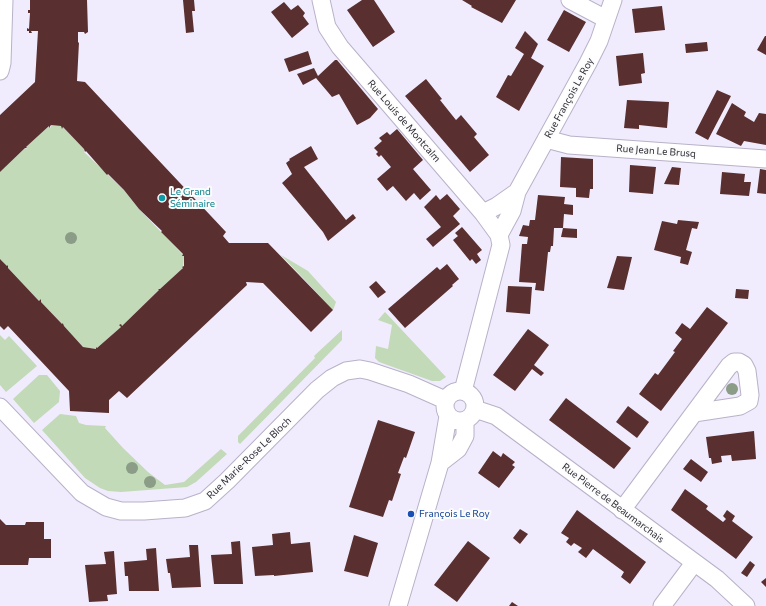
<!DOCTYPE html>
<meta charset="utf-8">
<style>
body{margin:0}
canvas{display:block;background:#f0ebfd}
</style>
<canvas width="766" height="606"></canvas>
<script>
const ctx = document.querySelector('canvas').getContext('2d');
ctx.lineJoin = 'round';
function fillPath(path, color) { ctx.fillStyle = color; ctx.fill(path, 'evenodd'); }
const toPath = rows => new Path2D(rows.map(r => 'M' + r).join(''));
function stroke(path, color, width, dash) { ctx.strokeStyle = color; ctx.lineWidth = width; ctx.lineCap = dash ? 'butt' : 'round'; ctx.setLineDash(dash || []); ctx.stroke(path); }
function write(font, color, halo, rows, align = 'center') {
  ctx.font = font + ' Commissioner,sans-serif'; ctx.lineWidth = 4; ctx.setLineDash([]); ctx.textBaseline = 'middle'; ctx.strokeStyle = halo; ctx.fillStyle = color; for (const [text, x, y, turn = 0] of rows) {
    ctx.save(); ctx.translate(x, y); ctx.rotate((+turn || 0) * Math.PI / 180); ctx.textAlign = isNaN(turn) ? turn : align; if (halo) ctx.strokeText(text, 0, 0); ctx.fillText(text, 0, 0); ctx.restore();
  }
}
fillPath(toPath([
 [51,125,61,126,62,129,63,127,84,149,84,152,124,190,139,209,184,256,183,268,160,289,158,289,159,290,122,326,119,325,121,327,97,348,96,347,96,349,83,347,64,326,64,323,62,324,41,302,41,299,39,301,8,268,8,265,7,266,0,259,0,172,25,148,27,149,26,147,49,126,51,128],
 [281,255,308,271,336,302,333,310],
 [385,312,446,377,440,381,432,381,379,362,375,358,376,346,388,349,392,325,378,320],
 [342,330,342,340,240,444,238,442,238,436,315,358,314,356],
 [0,335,5,340,9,336,37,366,6,392,0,385],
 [39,375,47,375,60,391,59,402,34,423,13,399],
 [60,414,76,416,79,423,86,425,106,426,105,428,123,448,148,472,165,485,184,482,221,449,227,454,196,482,187,487,121,492,108,491,100,488,85,478,42,430]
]), '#c2dab8');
fillPath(toPath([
 [30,0,87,0,88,32,85,34,84,32,78,32,78,43,79,42,77,81,85,82,226,232,223,236,229,243,268,243,333,310,311,332,263,283,246,282,247,285,127,398,119,391,109,400,109,413,70,411,69,391,8,326,4,330,0,326,0,259,7,266,8,265,8,268,39,301,41,299,41,302,62,324,63,323,64,326,83,347,96,349,96,347,97,348,121,327,119,325,121,324,122,326,159,290,158,289,160,289,183,268,182,267,184,266,184,256,182,256,183,254,161,232,162,231,139,209,124,190,108,174,107,175,86,151,85,152,84,149,63,127,62,129,61,126,51,125,49,128,49,126,26,147,27,148,25,148,0,172,0,115,35,82,38,31,31,31,32,33,29,33,29,31,27,31,27,28,29,29,30,13,28,13,28,10,30,10],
 [183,0,194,0,195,11,192,11,194,32,186,33],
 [362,0,374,0,395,32,373,47,347,10],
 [462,0,516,0,502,23,471,7,472,6],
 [284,2,291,10,298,5,305,13,303,16,309,24,292,38,271,12],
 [662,6,665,30,635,33,632,9],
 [564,10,586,22,569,52,547,40],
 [525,31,538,44,531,58,544,66,519,111,496,97,508,75,511,76,524,54,515,48],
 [765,36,766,36,766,55,757,50],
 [707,42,708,51,686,53,685,44],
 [308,51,312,64,289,72,284,59],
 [643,53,645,73,641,74,642,83,619,86,616,56],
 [335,60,337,60,378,109,370,118,357,125,339,94,332,97,316,78,303,85,297,74,314,68,318,76],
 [426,79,442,99,440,100,456,120,461,115,477,134,474,137,489,155,470,172,405,96],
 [717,90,731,96,708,140,695,133],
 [627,100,669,102,667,128,639,125,639,129,624,128],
 [732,103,746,112,744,116,754,122,759,113,766,114,766,145,744,141,741,146,716,134],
 [397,129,423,160,413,169,431,190,420,200,414,193,406,201,393,186,387,191,377,179,391,167,381,155,379,157,376,154,378,152,374,148,382,141,379,138,387,132,390,135],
 [311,146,318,159,304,167,346,220,353,214,356,218,328,241,323,232,282,183,292,174,286,163,290,160,289,159],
 [561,157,593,159,593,189,590,189,589,198,576,197,576,188,560,187],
 [630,165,656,167,653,194,629,192],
 [672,167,681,168,679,185,664,184],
 [760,169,766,170,766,194,757,193],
 [722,172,745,174,744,182,751,182,749,196,720,194],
 [447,194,460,209,453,216,460,224,433,247,426,239,441,227,424,207,436,195,440,200],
 [538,195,565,197,564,204,573,205,573,215,564,214,563,228,554,228,553,246,551,246,550,252,548,252,544,291,535,290,536,283,519,282,522,244,527,244,528,237,519,236,523,225,529,226,530,220,535,220],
 [678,220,699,222,697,229,692,228,686,250,692,252,688,265,680,263,681,257,654,250,662,221,677,224],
 [462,227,482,250,477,254,481,260,476,264,472,259,470,261,453,240,458,236,455,233],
 [563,228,577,229,577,238,561,237],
 [617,256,632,257,624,290,607,288],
 [447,264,459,279,452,285,453,286,405,328,388,309,437,267,440,270],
 [376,281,386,292,378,298,369,287],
 [508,286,532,287,530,314,506,312],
 [736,289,749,290,748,299,735,298],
 [707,307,728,323,661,411,639,394,655,373,658,375,675,352,673,351,682,339,675,333,682,323,690,329],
 [528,329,549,345,534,365,544,373,541,376,532,369,515,391,493,375],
 [566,398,631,448,614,469,549,420],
 [628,406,649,422,637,438,616,422],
 [378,420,415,432,406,458,404,457,398,473,401,474,392,501,389,500,383,517,349,507],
 [754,431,756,459,732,461,731,455,721,456,722,462,712,464,711,458,709,458,706,437],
 [493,451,501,457,503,453,515,462,512,465,515,467,499,488,478,473],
 [691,459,708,472,701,482,683,469],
 [685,489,708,506,706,509,723,522,726,519,723,516,727,510,735,516,732,521,753,537,736,559,671,510],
 [577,510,646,562,630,584,621,577,624,572,593,549,586,558,578,552,582,548,574,543,571,546,566,542,569,538,561,533],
 [0,519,6,525,25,525,26,522,44,522,44,539,51,539,51,558,29,558,28,565,0,565],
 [520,529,528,534,520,544,513,538],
 [290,532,291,544,310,542,313,572,274,576,274,575,255,576,252,547,273,545,272,534],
 [354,535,378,543,368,577,344,571],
 [240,541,243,584,214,584,211,555,232,554,231,542],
 [468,541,490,558,457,602,434,585],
 [189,545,198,545,201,587,172,588,170,573,168,573,166,559,190,557],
 [156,548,159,591,129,591,128,576,125,576,124,562,147,560,146,549],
 [114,551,117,594,107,595,108,601,89,602,85,565,106,564,104,552],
 [750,561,755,565,747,577,741,573],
 [766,578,766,587,761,582],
 [512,602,518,606,509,606]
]), '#59302f');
const street = toPath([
 [321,0,327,27,340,47,483,213,499,235,501,245,463,391],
 [570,0,606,19],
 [0,71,2,63,4,0],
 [546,139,569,145,766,159],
 [483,213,497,206,517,192],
 [499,235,512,211,517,192,588,63,599,41,613,0],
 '445 406a15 15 0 1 1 30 0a15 15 0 1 1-30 0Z',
 [0,407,82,493,106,507,121,511,144,511,185,508,205,501,227,481,317,390,332,378,346,371,360,369,370,371,409,384,445,400],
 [475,409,496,416,717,579,746,606],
 [440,463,458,449,465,436,465,421],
 [622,510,694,413,740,406,749,401,750,395,747,371,744,365,739,362,734,362,729,366,694,413],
 [398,606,440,463,448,416],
 [662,606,694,563]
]);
stroke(street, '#b9b2c8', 19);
stroke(street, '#fff', 17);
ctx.fillStyle = '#8b9c87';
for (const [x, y] of [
 [71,238],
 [732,389],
 [132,468],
 [150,482]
]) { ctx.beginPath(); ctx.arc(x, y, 6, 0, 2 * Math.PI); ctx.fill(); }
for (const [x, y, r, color] of [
 [162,198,4,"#0f9aa8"],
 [411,514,4,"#1a4fb4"]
]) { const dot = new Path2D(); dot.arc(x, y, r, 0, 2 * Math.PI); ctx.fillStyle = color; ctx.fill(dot); stroke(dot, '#fcfcfc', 1.5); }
write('10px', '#2f2d35', '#fcfcfc', [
 ["Rue François Le Roy",569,98,-61],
 ["Rue Louis de Montcalm",404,121,49],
 ["Rue Jean Le Brusq",656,151,4],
 ["Rue Marie-Rose Le Bloch",249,458,-44],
 ["Rue Pierre de Beaumarchais",613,503,37]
]);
write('10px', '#0d838f', '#fcfcfc', [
 ["Le Grand",170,192],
 ["Séminaire",170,204]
], 'left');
write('10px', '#164399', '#fcfcfc', [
 ["François Le Roy",419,514]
], 'left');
</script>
